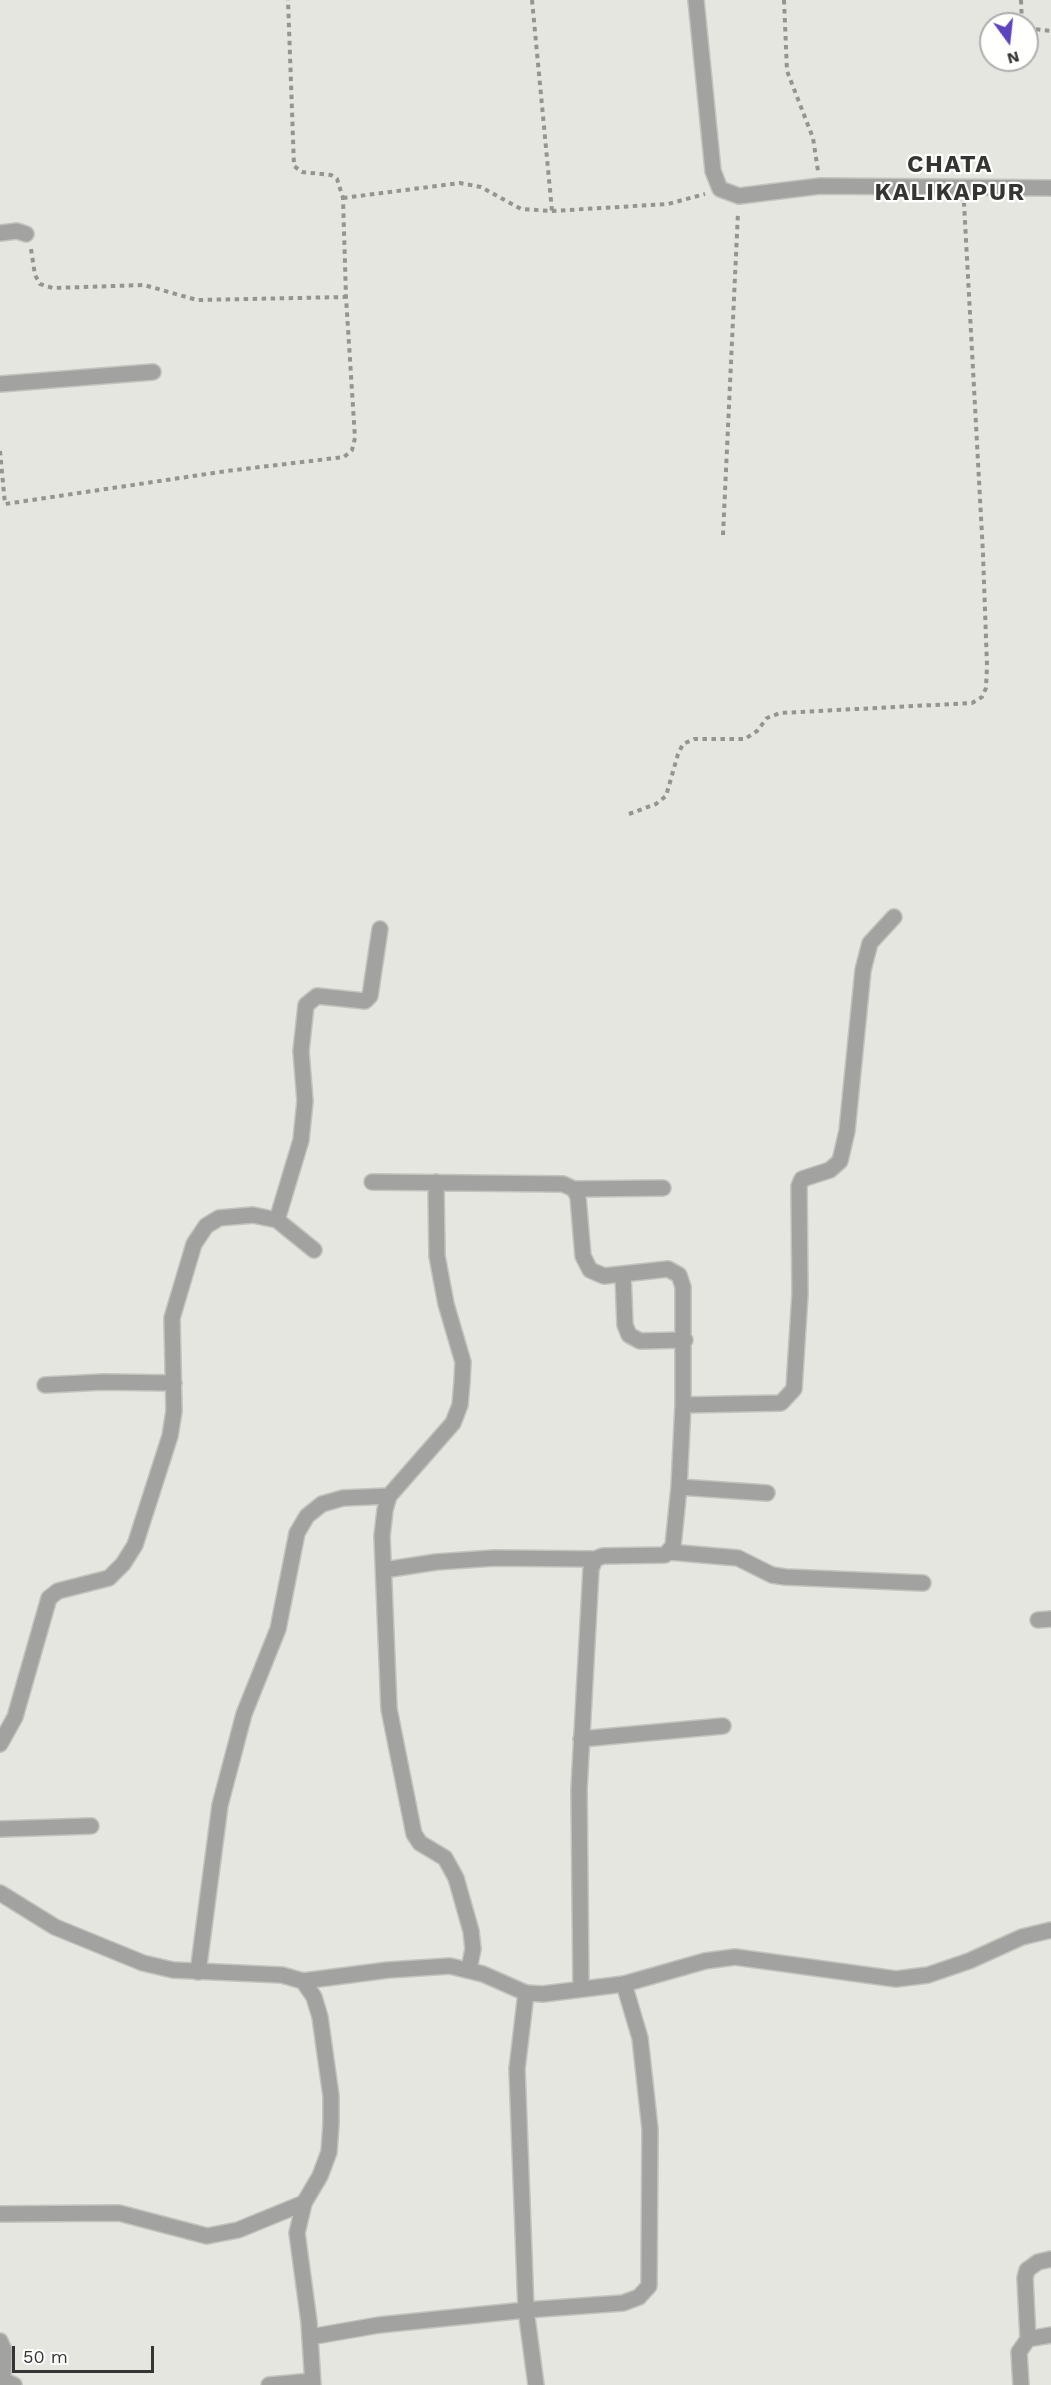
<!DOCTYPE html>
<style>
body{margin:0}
#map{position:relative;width:1051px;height:2385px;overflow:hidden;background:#e6e6e1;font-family:"Work Sans",sans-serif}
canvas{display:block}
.north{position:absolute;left:979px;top:12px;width:60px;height:60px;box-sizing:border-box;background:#fffffe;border:2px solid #aeaead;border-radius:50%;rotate:165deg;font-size:16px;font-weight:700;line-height:24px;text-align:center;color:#353534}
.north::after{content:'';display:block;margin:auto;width:21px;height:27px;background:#5d44bd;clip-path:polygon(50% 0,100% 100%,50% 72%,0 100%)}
.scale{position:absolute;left:12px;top:2346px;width:142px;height:27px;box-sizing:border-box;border:3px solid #353534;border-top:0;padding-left:8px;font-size:18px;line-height:21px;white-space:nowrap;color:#353534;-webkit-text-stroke:4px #fffffe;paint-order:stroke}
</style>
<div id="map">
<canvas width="1051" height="2385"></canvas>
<div class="north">N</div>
<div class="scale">50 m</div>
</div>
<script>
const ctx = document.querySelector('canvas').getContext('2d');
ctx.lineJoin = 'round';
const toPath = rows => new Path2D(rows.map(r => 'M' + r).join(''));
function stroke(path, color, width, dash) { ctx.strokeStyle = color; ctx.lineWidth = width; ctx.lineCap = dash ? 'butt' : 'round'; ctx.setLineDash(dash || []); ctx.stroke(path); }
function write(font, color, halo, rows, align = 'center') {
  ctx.font = font + ' "Work Sans",sans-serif'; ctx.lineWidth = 4.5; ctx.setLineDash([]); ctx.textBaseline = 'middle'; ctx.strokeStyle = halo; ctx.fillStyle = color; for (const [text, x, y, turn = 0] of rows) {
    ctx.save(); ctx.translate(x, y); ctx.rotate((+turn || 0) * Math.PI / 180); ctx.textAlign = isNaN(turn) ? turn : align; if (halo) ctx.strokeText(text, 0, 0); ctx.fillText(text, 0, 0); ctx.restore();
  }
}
const minor = toPath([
 [696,0,713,171,720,189,739,196,820,186,1051,188],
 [0,233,17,231,26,234],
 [0,384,153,372],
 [372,1182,563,1184,574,1189,578,1197,583,1256,590,1270,604,1276,668,1269,679,1275,683,1287,683,1405,679,1487,673,1546,665,1555,603,1556,595,1559,591,1569,579,1789,581,1989],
 [436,1182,437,1256,446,1304,463,1362,462,1382,460,1405,453,1423,389,1496,385,1510,382,1536,389,1709,414,1834,420,1843,445,1858,456,1878,471,1931,473,1949,469,1969],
 [574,1189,663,1188],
 [277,1220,301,1140,305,1101,301,1051,306,1005,317,996,365,1001,370,996,380,929],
 [623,1275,625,1325,629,1335,640,1341,685,1340],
 [45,1385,103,1382,174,1383],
 [683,1405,781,1403,794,1389,800,1294,799,1186,802,1179,830,1170,840,1161,847,1131,863,970,870,943,894,917],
 [679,1487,767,1493],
 [669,1552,738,1558,772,1575,785,1577,923,1583],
 [384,1570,436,1562,494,1558,595,1559],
 [1038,1620,1051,1619],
 [581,1739,723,1726],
 [0,1744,15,1717,49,1598,58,1591,109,1578,123,1564,135,1545,170,1436,174,1411,172,1318,194,1244,206,1226,219,1218,253,1215,277,1220,314,1250],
 [0,1829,91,1826],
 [198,1972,220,1805,244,1714,278,1629,297,1533,307,1516,322,1504,343,1498,389,1496],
 [526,1993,517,2069,526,2310,623,2303,639,2297,649,2286,650,2129,640,2038,624,1984],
 [0,2214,119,2213,207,2236,238,2230,304,2203],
 [310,2337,379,2325,526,2310,536,2385],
 [1028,2339,1025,2278,1027,2270,1038,2262,1051,2259],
 [0,2341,4,2350,3,2377,5,2381,14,2385],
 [269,2385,312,2381],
 [1021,2385,1019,2352,1028,2339,1051,2335]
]);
const tertiary = toPath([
 [0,1893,55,1927,143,1963,173,1970,282,1975,303,1981,314,1997,320,2017,331,2096,331,2124,329,2152,320,2176,304,2203,297,2233,309,2322,313,2385],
 [303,1981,388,1970,450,1966,483,1974,526,1993,543,1994,624,1984,705,1961,735,1957,896,1979,928,1975,969,1961,1022,1937,1051,1930]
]);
stroke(minor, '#c3c3be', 18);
stroke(tertiary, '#c3c3be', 18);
stroke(toPath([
 [532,0,552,211],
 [784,0,787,71,813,138,818,171],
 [1021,0,1022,24],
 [1027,28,1051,31],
 [343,198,460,183,481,187,521,209,552,211,668,204,705,194],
 [31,249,35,275,40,284,53,288,144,285,197,300,346,297],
 [0,451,5,504,227,471,344,457,352,450,355,438,346,297,343,198,337,179,331,175,302,172,294,166,288,0],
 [723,535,738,212],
 [629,814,656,804,666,796,678,754,683,744,694,739,745,739,757,731,767,718,780,713,972,703,982,697,986,688,987,666,983,554,964,203]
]), '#949491', 4, [4.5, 4.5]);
stroke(minor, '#a2a2a0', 15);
stroke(tertiary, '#a2a2a0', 15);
ctx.letterSpacing = '1.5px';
write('bold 24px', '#353534', '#fffffe', [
 ["CHATA",950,165],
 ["KALIKAPUR",950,193]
]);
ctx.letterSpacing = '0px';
</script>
